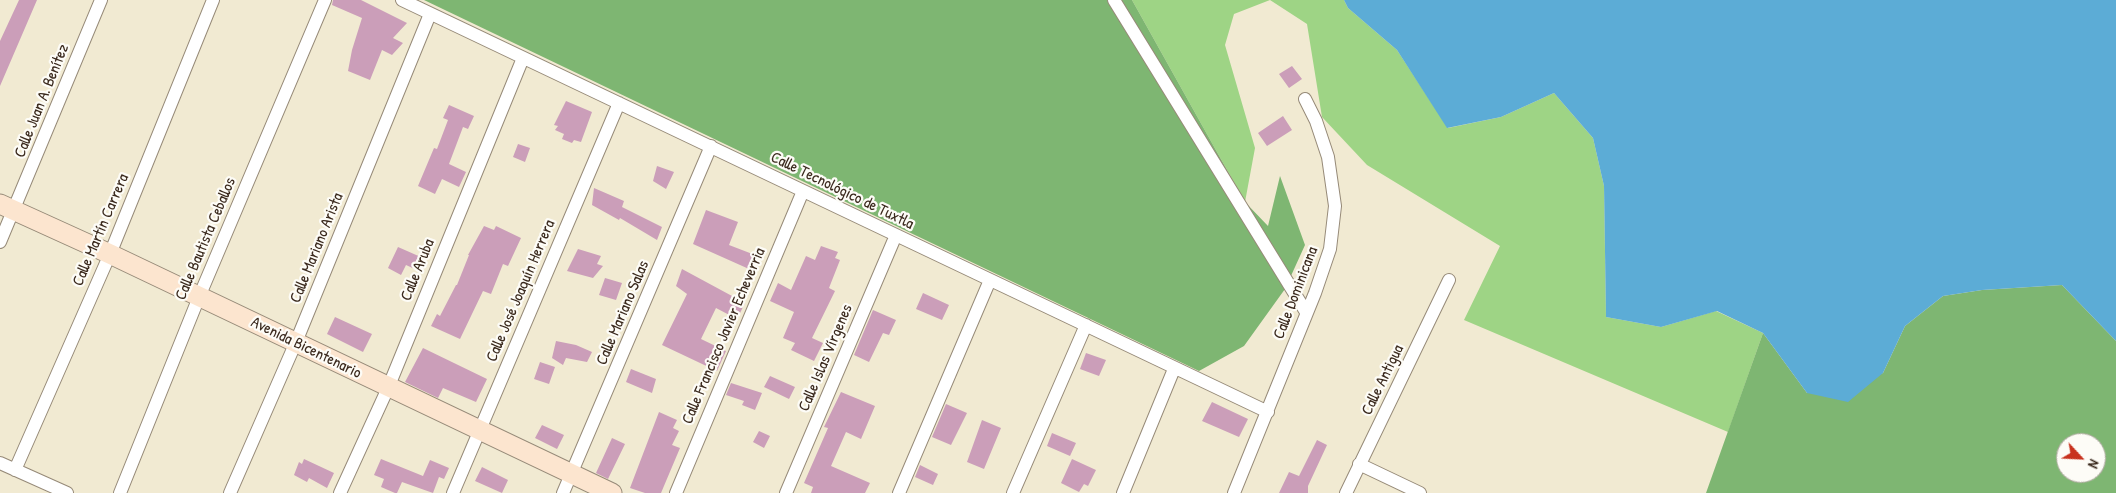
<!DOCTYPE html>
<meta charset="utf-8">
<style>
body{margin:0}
#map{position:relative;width:2116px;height:493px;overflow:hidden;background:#f1ead2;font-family:"Patrick Hand",sans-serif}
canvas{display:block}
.north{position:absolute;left:2056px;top:433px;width:50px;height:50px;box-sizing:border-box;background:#fdfcf7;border:1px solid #afa8a0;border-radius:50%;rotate:115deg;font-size:14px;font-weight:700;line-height:20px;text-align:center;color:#3b2a1e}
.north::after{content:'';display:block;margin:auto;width:18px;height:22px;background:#c8321e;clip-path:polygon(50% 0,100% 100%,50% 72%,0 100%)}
</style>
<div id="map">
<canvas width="2116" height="493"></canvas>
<div class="north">N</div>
</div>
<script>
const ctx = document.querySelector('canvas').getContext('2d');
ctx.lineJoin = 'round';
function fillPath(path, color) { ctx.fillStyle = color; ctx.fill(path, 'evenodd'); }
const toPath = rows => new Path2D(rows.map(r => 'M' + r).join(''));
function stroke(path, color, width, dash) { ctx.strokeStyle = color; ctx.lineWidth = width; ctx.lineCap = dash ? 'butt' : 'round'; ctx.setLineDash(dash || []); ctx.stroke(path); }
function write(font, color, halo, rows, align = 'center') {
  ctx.font = font + ' "Patrick Hand",sans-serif'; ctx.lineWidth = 4.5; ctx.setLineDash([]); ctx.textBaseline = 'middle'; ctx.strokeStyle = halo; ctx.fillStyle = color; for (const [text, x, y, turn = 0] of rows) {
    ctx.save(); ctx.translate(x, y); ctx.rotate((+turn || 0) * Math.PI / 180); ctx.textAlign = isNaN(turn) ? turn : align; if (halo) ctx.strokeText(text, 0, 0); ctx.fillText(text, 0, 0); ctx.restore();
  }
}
fillPath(toPath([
 [1132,0,1270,0,1234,14,1225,45,1255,148,1245,202],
 [1270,0,1344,0,1348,8,1397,50,1448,128,1501,117,1554,93,1593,138,1604,186,1606,317,1661,327,1716,311,1763,333,1728,432,1464,320,1500,246,1367,165,1322,117,1307,24]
]), '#9ed485');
fillPath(toPath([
 [424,0,1132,0,1245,202,1268,226,1280,176,1305,245,1285,289,1244,346,1199,371],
 [2062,285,2116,341,2116,493,1706,493,1763,333,1807,393,1883,373,1905,326,1943,296,1982,290],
 [2066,443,2096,443,2096,473,2066,473]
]), '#7eb672');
fillPath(toPath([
 [1344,0,2116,0,2116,341,2062,285,1982,290,1943,296,1905,326,1883,373,1848,402,1807,393,1763,333,1717,311,1661,327,1606,317,1604,186,1593,138,1554,93,1501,117,1447,128,1397,50,1348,8]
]), '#5cacd6');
fillPath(toPath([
 [19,0,37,0,0,86,0,41],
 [333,0,361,0,407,23,393,38,403,43,392,55,382,50,370,80,348,71,352,50,362,18,332,5],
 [1292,66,1302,79,1289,88,1279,74],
 [566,101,592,112,581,142,574,140,572,143,562,139,564,134,555,130,558,126,554,125],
 [449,105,474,116,468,129,463,127,449,164,466,172,459,187,442,179,435,194,418,186,434,148,437,149,448,120,443,118],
 [1283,116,1292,130,1267,146,1258,133],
 [518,144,530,148,525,162,513,157],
 [657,166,674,172,666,189,653,181],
 [594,188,624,201,622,207,662,227,657,240,620,218,619,220,592,205],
 [706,210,738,222,729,245,755,255,749,269,693,244],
 [484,226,494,230,496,226,521,238,508,266,503,264,491,294,483,291,460,339,431,326,437,314,440,316,456,285,457,285,469,255,468,255],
 [821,246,838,252,835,258,840,260,829,288,835,291,812,338,823,343,814,361,791,350,795,343,783,338,794,312,770,301,778,283,791,290,806,256,815,260],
 [398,247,423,258,417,270,406,265,401,275,388,268],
 [578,249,601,256,597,264,603,266,593,278,567,271],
 [682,269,745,303,737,319,716,308,701,339,726,351,717,371,662,345,687,294,676,286],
 [605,278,622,283,616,300,599,295],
 [923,293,949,305,942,320,916,309],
 [873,310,896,320,889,335,883,333,869,362,854,355],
 [335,317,372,334,363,352,327,334],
 [556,341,576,345,592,352,587,362,566,358,563,365,552,358],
 [423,348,487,379,476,402,443,388,438,398,405,382],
 [1086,353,1106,360,1099,376,1080,369],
 [540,362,555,367,549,384,534,379],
 [631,369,656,379,652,393,626,382],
 [770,376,795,387,789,399,764,387],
 [731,383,762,393,755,410,742,405,744,401,726,395],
 [841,392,875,406,861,439,846,432,831,466,870,483,865,493,811,493,813,487,804,483,828,428,824,427],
 [1212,402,1248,419,1239,437,1202,421],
 [946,404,967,413,951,445,932,437],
 [659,412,677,420,673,428,679,431,672,445,680,448,661,493,645,493,630,488],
 [982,420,1001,428,984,469,967,462],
 [542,425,564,435,557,449,535,438],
 [759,431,770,436,764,448,753,442],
 [1052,433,1076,443,1070,456,1047,446],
 [612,438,625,444,608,479,596,473],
 [1317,440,1327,445,1308,486,1308,493,1279,493,1289,472,1299,476],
 [304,459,334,473,327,488,309,478,307,482,294,475,299,462,302,464],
 [381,459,423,476,430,460,449,468,444,479,439,477,433,493,402,482,397,493,395,493,381,487,384,479,374,475],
 [1072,459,1096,470,1088,486,1084,484,1079,492,1061,483],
 [920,465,938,474,933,485,915,477],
 [482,467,508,480,502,493,475,481]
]), '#cb9eb9');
const street = toPath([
 [402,0,1268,412],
 [1114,0,1306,312],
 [0,242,101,0],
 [0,463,67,493],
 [1359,464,1420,493],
 [15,470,110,254,213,0],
 [120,493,199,297,325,0],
 [230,493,296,342,430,14],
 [340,493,388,388,523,58],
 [453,493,619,103],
 [563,493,711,146],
 [676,493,803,191],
 [786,493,896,235],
 [899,493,990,280],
 [1013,493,1086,325],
 [1123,493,1174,369],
 [1234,493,1315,293,1330,249,1335,206,1328,157,1316,121,1305,99],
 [1346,493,1449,280]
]);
const secondary = toPath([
 [0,204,110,254,612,493]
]);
stroke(street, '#968a78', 14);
stroke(secondary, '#968a78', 21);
stroke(street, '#fff', 12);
stroke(secondary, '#fce5cf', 19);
write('16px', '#3b2a1e', '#fdfcf7', [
 ["Calle Juan A. Benítez",42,101,-68],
 ["Calle Tecnológico de Tuxtla",842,191,26],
 ["Calle Martín Carrera",101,230,-67],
 ["Calle Bautista Ceballos",206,239,-67],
 ["Calle Mariano Arista",317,248,-68],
 ["Calle Aruba",418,270,-68],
 ["Calle José Joaquín Herrera",521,291,-67],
 ["Calle Dominicana",1296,293,-69],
 ["Calle Mariano Salas",623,313,-67],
 ["Calle Francisco Javier Echeverria",724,336,-67],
 ["Avenida Bicentenario",306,348,26],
 ["Calle Islas Vírgenes",826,358,-67],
 ["Calle Antigua",1383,380,-64]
]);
</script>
